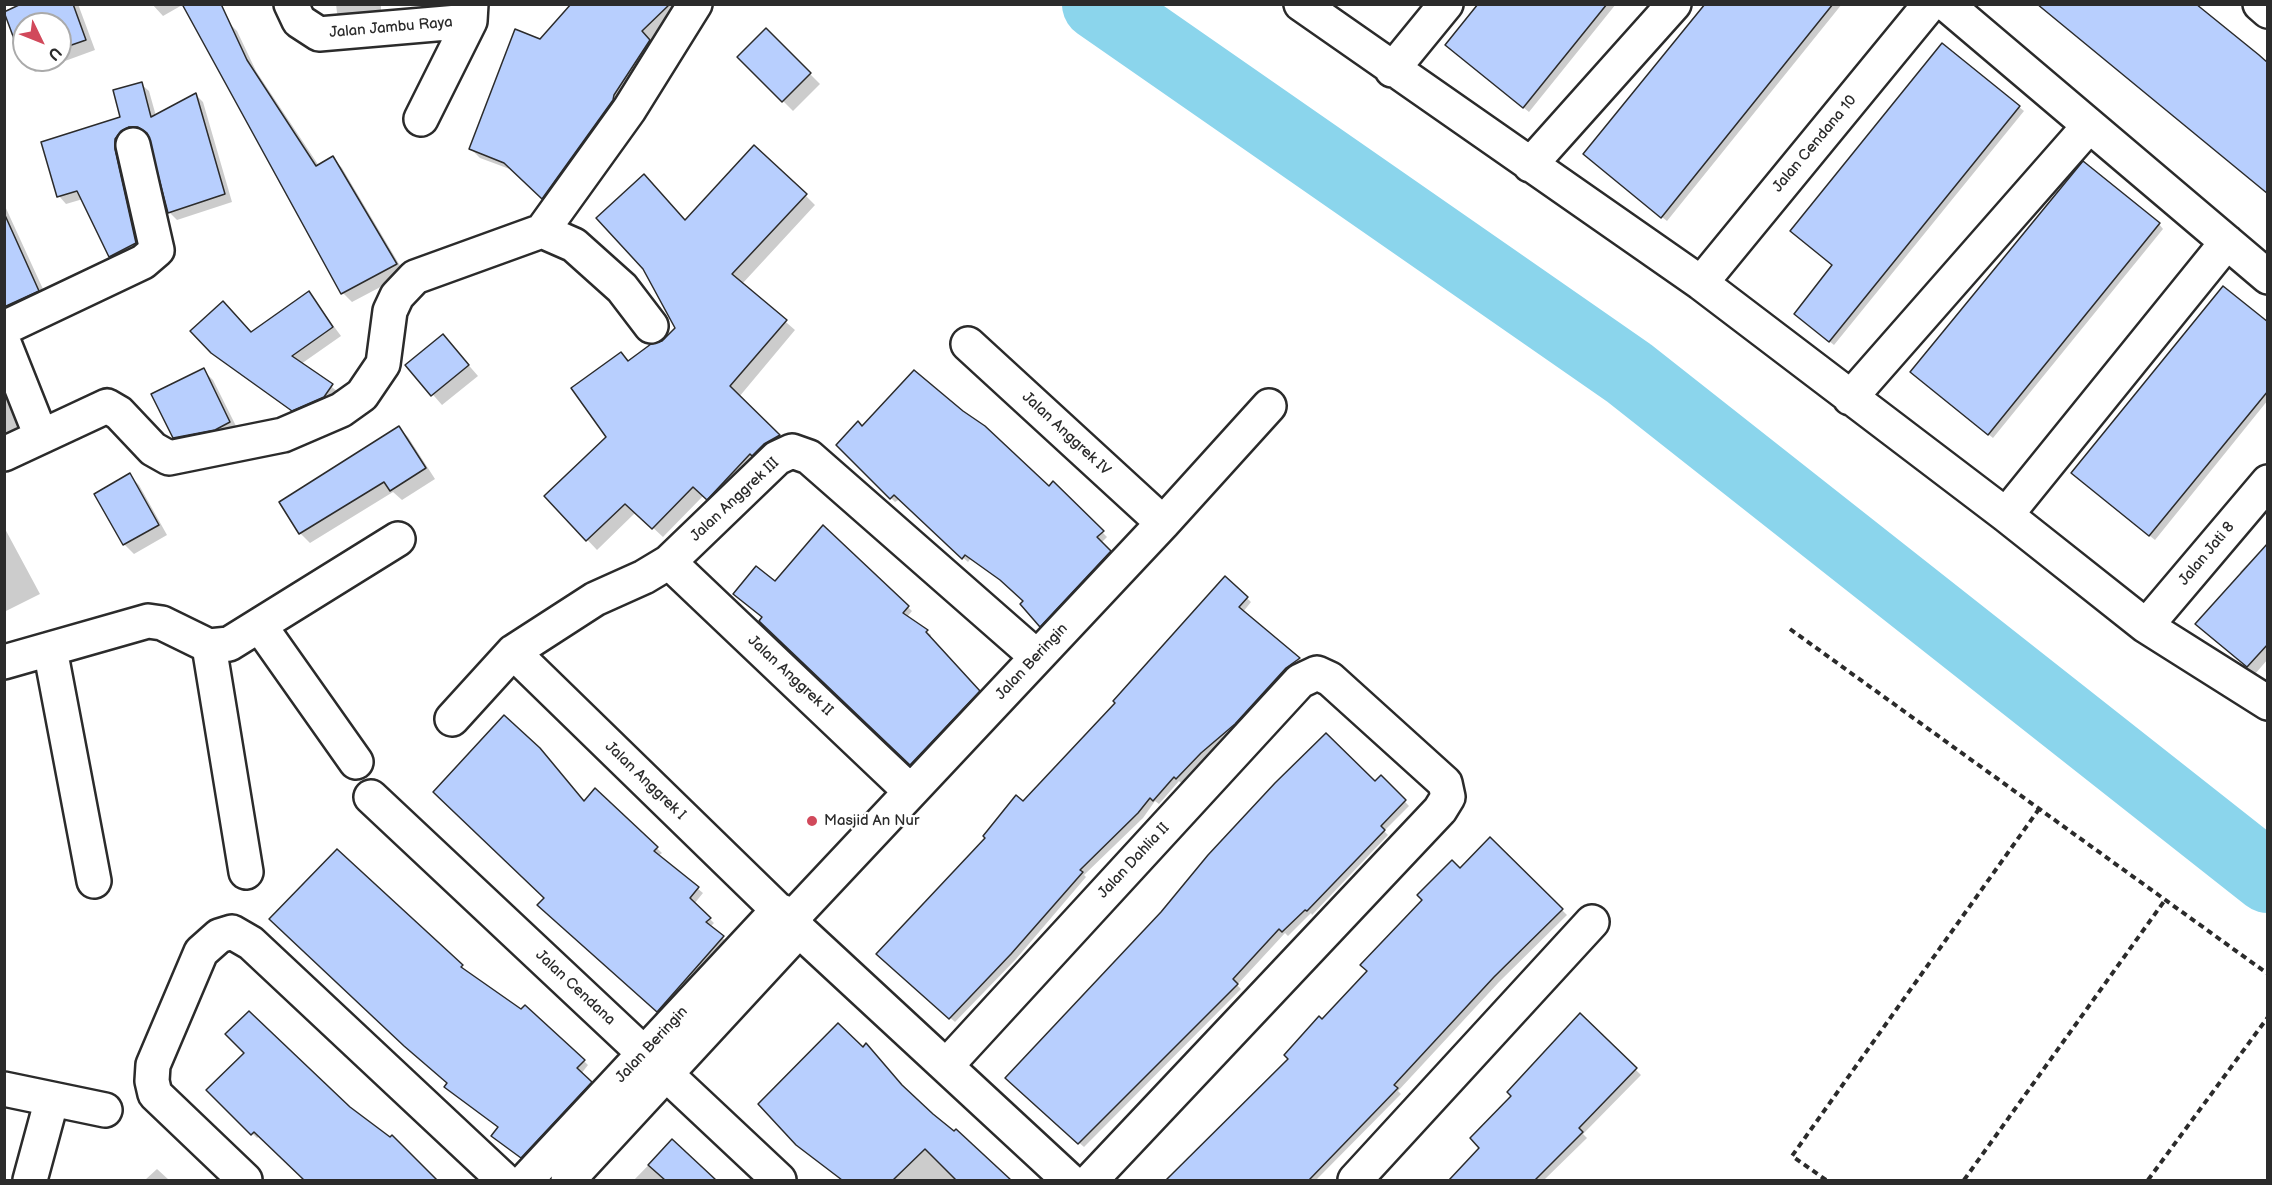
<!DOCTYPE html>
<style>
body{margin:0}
#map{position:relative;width:2272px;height:1185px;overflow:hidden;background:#fff;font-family:"Balsamiq Sans",sans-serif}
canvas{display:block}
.frame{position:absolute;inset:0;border:6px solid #2b2b2b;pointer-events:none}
.north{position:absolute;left:12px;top:12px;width:60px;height:60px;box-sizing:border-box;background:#fff;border:2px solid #aaa;border-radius:50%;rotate:133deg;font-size:16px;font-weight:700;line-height:24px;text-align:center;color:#2b2b2b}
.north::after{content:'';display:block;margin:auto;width:21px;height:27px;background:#d1495b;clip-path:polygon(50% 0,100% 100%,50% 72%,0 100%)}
</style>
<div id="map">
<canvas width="2272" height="1185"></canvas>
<div class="frame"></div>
<div class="north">U</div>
</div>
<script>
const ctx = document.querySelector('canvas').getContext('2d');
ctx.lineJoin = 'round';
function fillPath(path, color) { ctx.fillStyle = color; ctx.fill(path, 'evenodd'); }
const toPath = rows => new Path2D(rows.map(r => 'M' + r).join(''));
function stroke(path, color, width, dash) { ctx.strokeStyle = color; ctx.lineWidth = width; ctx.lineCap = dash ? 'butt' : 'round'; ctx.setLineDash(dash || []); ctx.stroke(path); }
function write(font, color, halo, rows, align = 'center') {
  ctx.font = font + ' "Balsamiq Sans",sans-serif'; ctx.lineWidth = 4.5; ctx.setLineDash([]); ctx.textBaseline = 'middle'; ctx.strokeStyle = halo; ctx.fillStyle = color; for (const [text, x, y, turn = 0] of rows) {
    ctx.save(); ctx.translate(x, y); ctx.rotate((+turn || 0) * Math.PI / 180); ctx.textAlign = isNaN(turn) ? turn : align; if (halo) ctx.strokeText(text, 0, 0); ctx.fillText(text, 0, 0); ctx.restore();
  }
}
fillPath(toPath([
 [25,4,78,4,95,50,35,72,25,62,6,12],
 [24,24,60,24,60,60,24,60],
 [152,4,184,4,163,16],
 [336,4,381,4,381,14,341,18,337,13],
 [586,4,686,4,650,41,659,50,552,206,515,171,480,158,470,148,545,42],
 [1480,4,1616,4,1529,112,1452,50],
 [1706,4,1842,4,1667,221,1589,159],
 [227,21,237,31,256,71,319,166,333,158,342,168,405,274,352,302,343,293],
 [766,30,820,84,793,111,739,57],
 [141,84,149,91,156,116,196,95,203,102,232,202,177,220,169,212,149,135,138,134,143,251,118,264,110,257,83,199,66,204,59,196,122,118],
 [2019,107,2024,111,1834,345,1800,318],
 [806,196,815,205,742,284,795,330,739,397,788,445,717,508,704,495,663,537,636,512,597,550,546,496,608,437,621,354,629,362,663,343,676,328,685,221],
 [4,204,48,300,4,321],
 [2159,224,2163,229,1993,438,1916,376],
 [309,293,341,336,301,364,341,394,302,419,212,352,252,333],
 [2268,323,2268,400,2155,540,2077,478],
 [452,346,478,376,442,405,407,365],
 [203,370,213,380,239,432,185,447,175,437],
 [4,385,26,437,4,449],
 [398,427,408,437,435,479,402,500,393,492,310,543,300,533],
 [862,428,1050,488,1053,483,1107,537,1101,543,1115,557,1045,630,1024,601,1006,584,971,558,968,562,900,499,895,502,838,445],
 [129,475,139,485,167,535,134,554,124,544,96,494],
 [4,527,40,594,4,612],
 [823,527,912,611,907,617,931,635,930,638,983,696,915,769,765,626,775,583],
 [2268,543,2268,659,2255,674,2204,632,2242,574,2240,572],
 [1226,578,1251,602,1243,612,1304,663,1240,728,1205,758,1181,783,1179,781,1159,804,1155,801,1143,818,1084,875,1086,877,1016,959,955,1022,882,958,1117,703],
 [1381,777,1409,806,1384,831,1388,835,1312,915,1311,913,1288,936,1285,933,1237,985,1241,989,1084,1147,1011,1083],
 [596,791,662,853,658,856,703,893,694,904,714,923,710,927,727,942,662,1016,544,910,546,898,585,803],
 [1490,839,1567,915,1499,982,1398,1091,1401,1094,1316,1180,1169,1180,1290,1059],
 [337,851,466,971,559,1037,588,1065,581,1074,596,1087,526,1161,498,1141,499,1128,449,1084],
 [1580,1015,1641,1075,1583,1134,1587,1138,1544,1180,1451,1180,1481,1148,1513,1096],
 [208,1090,349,1109,390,1139,392,1138,438,1180,309,1180,260,1136,257,1138],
 [905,1090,954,1133,956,1131,1010,1180,857,1180,840,1163],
 [672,1141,716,1180,634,1180],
 [157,1169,169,1180,145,1180]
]), '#0003');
stroke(toPath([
 [1098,4,1629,373,2268,877]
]), '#8bd5ec', 72);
const building = toPath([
 [21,4,73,4,86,40,60,49,60,24,24,24,24,60,31,60,23,63,4,12,21,4],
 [182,4,221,4,247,60,316,166,333,156,397,264,341,294,182,4],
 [571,4,670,4,642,31,650,40,614,95,613,100,542,199,504,163,469,149,515,29,540,39,571,4],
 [1478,4,1607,4,1523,108,1445,45,1478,4],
 [1705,4,1833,4,1661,218,1583,154,1705,4],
 [2037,4,2196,4,2259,55,2268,63,2268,194,2037,4],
 [766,28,811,73,782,102,737,57,766,28],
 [1942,43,2020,106,1829,342,1794,314,1832,265,1790,231,1942,43],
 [142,82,151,117,196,93,225,194,168,213,147,133,138,127,129,127,121,131,115,139,115,149,136,243,109,257,77,191,57,197,41,142,120,117,113,90,142,82],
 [754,145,807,194,732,274,787,320,730,386,780,435,764,444,752,456,750,454,707,500,693,487,652,529,625,504,586,541,544,496,606,437,571,388,621,352,628,361,651,344,662,341,675,328,643,269,596,218,644,174,685,220,754,145],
 [2083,161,2160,223,1988,435,1910,372,2083,161],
 [4,213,39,291,4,307,4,213],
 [2223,286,2268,322,2268,391,2149,536,2071,473,2223,286],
 [309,291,333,327,292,356,333,384,324,397,292,411,211,353,190,331,223,301,251,332,309,291],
 [443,334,469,365,431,396,405,365,443,334],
 [204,368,230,422,215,430,173,438,151,394,204,368],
 [914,370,963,411,985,426,1049,486,1053,481,1104,531,1097,537,1111,551,1040,627,1020,604,1023,601,1000,580,965,555,962,559,894,495,890,499,836,445,858,421,862,426,914,370],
 [399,426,426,468,390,491,384,482,299,534,279,502,399,426],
 [130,473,159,525,123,545,94,494,130,473],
 [823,525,909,606,903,613,928,630,926,632,980,691,910,765,759,621,762,617,733,594,756,566,775,581,823,525],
 [2268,543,2268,644,2247,667,2195,624,2268,543],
 [1225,576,1248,597,1239,607,1300,658,1286,668,1235,724,1201,753,1176,779,1174,777,1153,801,1150,798,1138,813,1080,870,1083,872,1011,954,949,1019,876,954,985,838,983,836,1016,795,1023,801,1115,703,1113,701,1225,576],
 [504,715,540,748,584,801,595,788,658,847,654,851,699,887,690,898,711,918,706,922,724,936,657,1012,537,905,544,898,433,792,504,715],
 [1326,733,1375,781,1381,775,1406,800,1381,826,1385,830,1307,911,1305,910,1282,932,1279,929,1233,979,1238,984,1078,1144,1005,1078,1161,912,1208,855,1275,783,1326,733],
 [1490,837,1563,909,1494,977,1394,1085,1398,1088,1309,1180,1166,1180,1288,1059,1284,1055,1319,1016,1322,1019,1367,971,1360,965,1422,900,1417,895,1452,860,1460,868,1490,837],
 [337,849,463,965,461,967,521,1009,525,1005,585,1060,577,1068,592,1082,521,1158,491,1136,498,1127,444,1087,447,1083,404,1046,269,919,337,849],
 [249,1011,350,1107,390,1137,392,1135,437,1180,304,1180,254,1132,251,1135,206,1090,244,1053,225,1034,249,1011],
 [1580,1013,1637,1068,1579,1128,1583,1132,1535,1180,1449,1180,1479,1148,1470,1138,1511,1096,1507,1092,1580,1013],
 [838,1023,863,1047,866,1043,902,1085,933,1114,954,1131,956,1129,1011,1180,956,1180,925,1149,893,1180,842,1180,796,1145,758,1104,838,1023],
 [672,1139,716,1180,665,1180,648,1165,672,1139]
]);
fillPath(building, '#b8cffe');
stroke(building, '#2b2b2b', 1.5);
const street = toPath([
 [291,4,299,21,319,34,470,21],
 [1301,4,1701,283,2006,515,2146,626,2268,703],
 [1946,4,2268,277],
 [2260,4,2268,11],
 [1392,70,1446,4],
 [421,119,470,21,471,4],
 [1530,165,1674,4],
 [542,231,629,110,695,4],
 [1701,283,1930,4],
 [4,328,143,262,157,250,133,145],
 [4,343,41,436],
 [968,344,1163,523],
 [1850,398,2089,126],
 [4,454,107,406,119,413,153,449,169,458,283,435,341,410,362,395,383,364,390,311,397,296,415,277,542,231,574,245,622,288,651,326],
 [2006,515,2227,242],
 [669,562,910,791],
 [260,626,356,762],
 [2146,626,2268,482],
 [209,646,246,872],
 [50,649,94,881],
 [513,652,778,910,794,916,799,930,1069,1180],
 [4,662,148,621,162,623,209,646,229,644,398,539],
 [452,719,513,652,595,599,644,577,669,562,777,458,792,451,809,457,1037,657],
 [371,797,779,1180],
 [794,916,1163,523,1269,406],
 [946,1066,1300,681,1317,673,1330,679,1445,783,1448,797,1440,810,1091,1180],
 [4,1089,105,1110],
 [30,1180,52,1099],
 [245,1180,155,1094,152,1081,153,1065,201,952,219,936,232,932,251,943,504,1180],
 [526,1180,778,910],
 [568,1180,799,930],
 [1355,1180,1592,922]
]);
stroke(street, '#2b2b2b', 38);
stroke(toPath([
 [1790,629,2268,974],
 [1826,1180,1792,1156,2039,809],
 [1964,1180,2165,900],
 [2148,1180,2268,1017]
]), '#2b2b2b', 4, [6, 4.5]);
stroke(street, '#fff', 33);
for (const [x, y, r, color] of [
 [812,821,6,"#d1495b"]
]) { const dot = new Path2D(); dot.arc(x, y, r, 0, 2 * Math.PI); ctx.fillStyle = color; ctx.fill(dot); stroke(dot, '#fff', 2); }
write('15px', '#2b2b2b', '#fff', [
 ["Jalan Jambu Raya",391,28,-5],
 ["Jalan Cendana 10",1815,144,-50],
 ["Jalan Anggrek IV",1066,434,43],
 ["Jalan Anggrek III",735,500,-43],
 ["Jalan Jati 8",2207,554,-50],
 ["Jalan Beringin",1032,662,-47],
 ["Jalan Anggrek II",790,676,43],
 ["Jalan Anggrek I",645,781,44],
 ["Jalan Dahlia II",1134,861,-47],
 ["Jalan Cendana",575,988,43],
 ["Jalan Beringin",652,1045,-47]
]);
write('15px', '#2b2b2b', '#fff', [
 ["Masjid An Nur",824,821]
], 'left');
</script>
